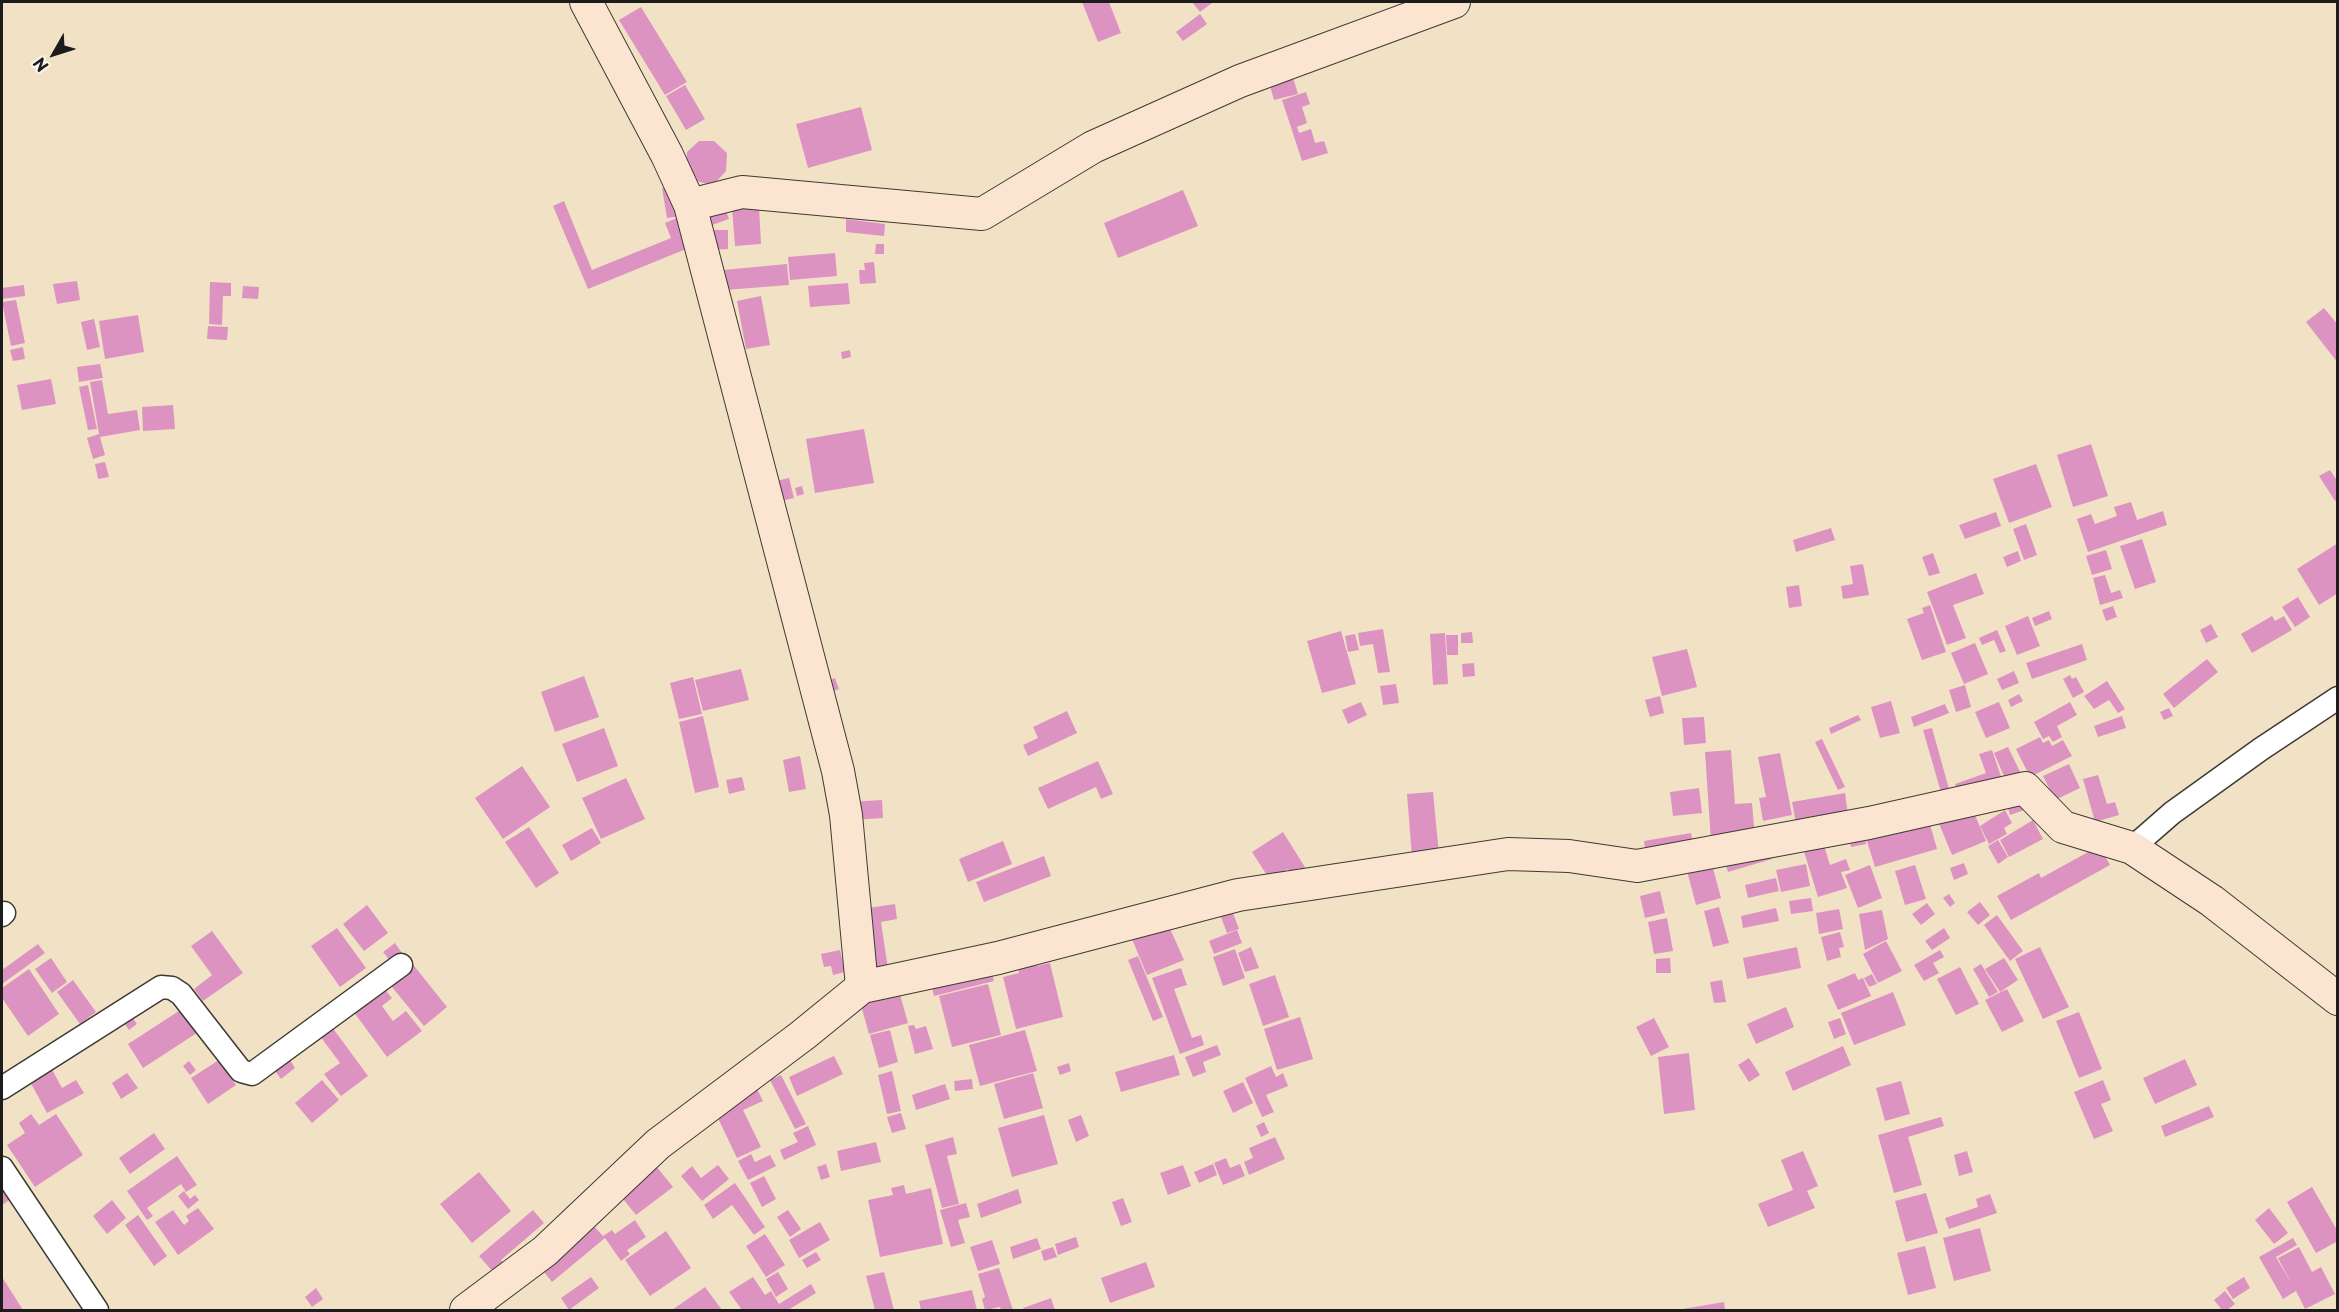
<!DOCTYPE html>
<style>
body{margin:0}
#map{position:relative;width:2339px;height:1312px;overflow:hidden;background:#f2e2c5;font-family:"Playpen Sans",sans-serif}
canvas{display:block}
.frame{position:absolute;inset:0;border:3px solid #1c1c1c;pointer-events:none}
.north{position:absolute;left:24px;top:24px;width:60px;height:60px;-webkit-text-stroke:4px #fbf7ec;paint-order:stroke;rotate:231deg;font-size:16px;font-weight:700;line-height:24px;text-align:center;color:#1c1c1c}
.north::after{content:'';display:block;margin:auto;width:21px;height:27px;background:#1c1c1c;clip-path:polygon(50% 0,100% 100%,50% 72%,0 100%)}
</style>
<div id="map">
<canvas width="2339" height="1312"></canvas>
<div class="frame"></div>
<div class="north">N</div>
</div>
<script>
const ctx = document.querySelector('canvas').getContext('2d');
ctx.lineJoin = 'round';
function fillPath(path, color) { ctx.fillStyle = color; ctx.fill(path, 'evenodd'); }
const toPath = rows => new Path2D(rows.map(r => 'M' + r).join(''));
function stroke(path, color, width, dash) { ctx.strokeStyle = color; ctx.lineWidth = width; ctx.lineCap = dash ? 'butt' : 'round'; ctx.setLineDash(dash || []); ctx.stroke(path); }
fillPath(toPath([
 [1082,2,1109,2,1121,33,1098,42],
 [1192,2,1210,2,1212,3,1200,12],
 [641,7,687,82,665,95,619,20],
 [1200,14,1207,24,1183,41,1176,32],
 [1290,68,1298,94,1274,100,1267,75],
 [685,85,705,119,686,130,666,96],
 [1306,92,1310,104,1302,107,1307,123,1297,127,1299,133,1311,129,1315,143,1324,141,1328,153,1302,161,1282,100],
 [861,107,872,150,808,168,796,124],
 [699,141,714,141,727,153,726,171,716,182,708,184,692,180,686,166,687,152],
 [677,185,682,216,667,218,662,188],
 [1183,190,1198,226,1118,258,1104,223],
 [564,201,592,270,671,238,665,223,679,217,691,247,588,289,553,206],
 [724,205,729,219,712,225,707,211],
 [759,207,761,244,735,246,732,208],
 [846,219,885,224,884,236,846,232],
 [707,230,728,230,728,249,707,250],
 [876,244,884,244,884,254,875,254],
 [835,253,837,276,790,280,788,257],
 [874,262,876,283,860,284,859,270,865,270,864,263],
 [787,264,789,285,725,290,723,270],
 [77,281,80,300,57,304,53,284],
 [210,282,231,283,231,296,223,296,222,325,209,324],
 [848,283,850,304,810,307,808,286],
 [24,285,25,296,2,299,2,288],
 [243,286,259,287,258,299,242,298],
 [761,296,770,345,746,349,737,301],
 [16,300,25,343,11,346,2,302],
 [2324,308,2338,325,2338,363,2306,322],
 [138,315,144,352,105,359,99,321],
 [94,319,100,347,87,350,81,322],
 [208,326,228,327,227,340,207,339],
 [23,347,25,359,13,361,10,350],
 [850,350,851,357,842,359,841,352],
 [100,364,103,378,79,382,77,367],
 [51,379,56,404,22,410,17,385],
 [102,380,108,414,137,410,140,430,100,437,105,455,93,459,87,438,99,434,90,382],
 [88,385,97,429,88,430,79,387],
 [173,405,175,429,143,431,142,407],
 [864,429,874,483,815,493,806,439],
 [2091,444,2108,496,2073,507,2057,455],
 [105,462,109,477,98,479,95,464],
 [2036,464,2052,507,2009,523,1993,479],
 [2330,470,2338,482,2338,499,2335,501,2319,476],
 [789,478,794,498,781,501,776,481],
 [802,486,804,494,797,496,795,488],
 [2131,502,2137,520,2163,511,2167,525,2088,552,2077,519,2091,514,2095,524,2117,516,2114,507],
 [1996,512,2001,526,1965,539,1959,525],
 [2026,524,2037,555,2024,560,2013,529],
 [1831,528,1835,540,1796,552,1793,540],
 [2142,539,2156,582,2135,589,2120,546],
 [2338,543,2338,593,2319,605,2297,569],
 [2106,550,2112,569,2092,575,2086,556],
 [2018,551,2021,561,2007,567,2003,557],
 [1933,553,1940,573,1929,576,1922,557],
 [1863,564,1869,595,1843,599,1841,586,1853,584,1850,566],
 [1976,573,1984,594,1953,605,1966,638,1947,645,1927,592],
 [2105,575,2111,593,2120,590,2123,598,2100,605,2093,578],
 [1799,585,1802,606,1789,608,1786,587],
 [2298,597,2310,617,2295,627,2282,607],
 [1930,605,1946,652,1922,660,1907,619,1924,613,1922,608],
 [2113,606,2117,617,2106,621,2102,610],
 [2049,611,2052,619,2035,626,2032,618],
 [2028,616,2040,646,2017,655,2005,626],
 [2272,616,2275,621,2284,616,2292,630,2252,653,2241,634],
 [2211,624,2218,637,2206,643,2200,630],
 [1383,629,1390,672,1378,673,1373,644,1360,646,1358,633],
 [1997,630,2006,651,2000,653,1994,640,1982,645,1979,638],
 [1341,631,1356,684,1322,693,1307,641],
 [1472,632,1473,643,1461,643,1461,633],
 [1445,633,1448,684,1433,685,1430,634],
 [1355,634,1359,650,1348,652,1345,636],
 [1446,635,1458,635,1458,655,1447,655],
 [1975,643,1988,674,1964,684,1951,653],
 [2082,644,2087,660,2032,679,2026,663],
 [1687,649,1697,687,1662,696,1652,657],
 [2207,659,2218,672,2174,708,2163,694],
 [1474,663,1475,676,1463,677,1462,664],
 [741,669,749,700,703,711,695,680],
 [2014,671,2019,683,2002,690,1997,679],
 [2070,675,2072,679,2076,677,2084,692,2073,698,2063,679],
 [584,676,599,717,555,732,541,692],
 [693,677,702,714,679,719,670,683],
 [835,678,839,689,825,694,821,683],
 [2107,681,2125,709,2118,713,2109,700,2094,709,2084,696],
 [1396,684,1399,703,1383,705,1380,686],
 [1965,685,1971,707,1956,712,1949,690],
 [2019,694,2023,701,2011,707,2008,700],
 [1660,696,1664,713,1650,717,1645,700],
 [1891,701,1900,733,1880,738,1871,707],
 [1361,702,1367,715,1348,724,1342,710],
 [1999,702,2010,728,1986,738,1975,712],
 [2070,702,2077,715,2057,726,2062,737,2053,742,2049,736,2043,739,2034,722],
 [1945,704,1949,713,1914,727,1911,717],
 [2169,708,2173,716,2164,720,2160,712],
 [1067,711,1077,733,1028,756,1023,745,1038,738,1033,727],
 [1858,715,1861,720,1831,734,1829,728],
 [703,716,719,787,695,793,679,722],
 [2122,716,2126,728,2098,737,2094,726],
 [1704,717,1706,743,1684,745,1682,718],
 [604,728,618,766,577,782,562,744],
 [1932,728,1951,796,1943,799,1923,730],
 [2040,737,2043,743,2049,740,2052,746,2063,740,2072,756,2030,777,2016,749],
 [1822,739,1845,787,1838,790,1815,742],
 [2008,747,2022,776,2007,783,1994,753],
 [1731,750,1735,804,1752,803,1755,838,1711,841,1705,752],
 [1992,750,2003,782,1959,797,1955,784,1986,773,1979,754],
 [1780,753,1792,815,1763,821,1759,798,1766,797,1758,757],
 [800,756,806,789,789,792,783,760],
 [1098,761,1113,794,1101,799,1096,787,1048,809,1038,788],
 [2069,764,2080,788,2055,800,2043,776],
 [522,766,550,807,503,839,475,798],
 [2098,775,2107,804,2115,802,2119,815,2095,822,2083,779],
 [742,777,745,790,729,794,726,780],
 [626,778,645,819,601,839,582,798],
 [1699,788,1702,813,1673,816,1670,792],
 [1433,792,1439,854,1412,857,1407,794],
 [1845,793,1848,815,1796,824,1792,802],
 [2026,798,2030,808,2010,815,2007,805],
 [882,800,883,818,851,820,850,802],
 [1969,801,1986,841,1952,855,1935,814],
 [2005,810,2012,823,2004,828,2007,834,1989,844,1980,826],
 [1928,817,1937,849,1875,867,1865,835],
 [2033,820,2043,839,2009,857,2000,840],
 [1863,826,1866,844,1851,847,1847,829],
 [529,827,559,873,536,888,505,842],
 [592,828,601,843,571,861,562,845],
 [1283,832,1308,872,1295,880,1288,869,1270,880,1252,852],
 [1691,833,1694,848,1646,856,1644,841],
 [1822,839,1830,865,1846,859,1850,870,1841,872,1847,888,1818,897,1802,845],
 [1998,840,2008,857,1998,864,1988,846],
 [1003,841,1012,864,968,882,959,859],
 [1768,842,1772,859,1728,872,1723,855],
 [2099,846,2110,865,2011,920,1997,896,2039,873,2041,878],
 [1044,856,1051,876,984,902,976,882],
 [1711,861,1721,898,1696,905,1686,867],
 [1964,863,1968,874,1954,880,1950,868],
 [1806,864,1810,886,1781,892,1776,870],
 [1870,865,1882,898,1858,908,1845,875],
 [1915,865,1926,899,1905,905,1895,871],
 [1776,878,1779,891,1748,898,1745,885],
 [1660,891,1665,913,1645,918,1640,896],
 [1949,894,1955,903,1950,907,1943,898],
 [1811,898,1813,911,1791,914,1789,901],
 [1980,902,1990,915,1978,925,1967,912],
 [1927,903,1935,914,1921,925,1912,914],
 [895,904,897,919,881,922,888,969,871,971,862,909],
 [367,905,388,933,364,951,343,924],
 [1719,907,1729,943,1713,947,1704,911],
 [1231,908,1239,929,1227,933,1219,912],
 [1776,908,1779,921,1743,928,1741,916],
 [1839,909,1843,929,1819,934,1816,913],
 [1882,910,1888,939,1865,950,1859,914],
 [1997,915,2023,951,2010,961,1984,925],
 [1667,918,1673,951,1654,954,1648,922],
 [1168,924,1184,960,1147,975,1132,939],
 [337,928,366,968,340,987,311,946],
 [1944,928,1950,938,1932,950,1925,941],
 [1237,930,1242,943,1214,954,1209,941],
 [212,931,243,973,203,1001,194,989,212,975,191,946],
 [1840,932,1844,947,1839,948,1841,957,1827,961,1821,937],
 [1886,941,1902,971,1878,983,1863,954],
 [395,943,402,953,391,962,383,952],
 [38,944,45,953,2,984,2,970],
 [1251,947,1259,968,1245,972,1238,953],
 [1797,947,1801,968,1747,979,1743,958],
 [2040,947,2069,1007,2043,1019,2015,959],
 [1235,949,1245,978,1223,986,1213,957],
 [840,950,845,972,833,975,831,966,824,967,821,954],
 [1940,950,1944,957,1933,963,1939,973,1924,981,1914,965],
 [1138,956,1163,1017,1153,1021,1128,960],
 [51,958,67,982,52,993,35,969],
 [1035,958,1037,966,1050,963,1063,1017,1016,1029,1003,977,1019,973,1017,963],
 [1670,958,1671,973,1656,973,1656,959],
 [2004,958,2018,980,2000,992,1985,969],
 [411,962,447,1007,424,1026,387,981],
 [989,964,994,981,934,996,930,979],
 [1981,964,1998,992,1989,997,1973,969],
 [1960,967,1979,1004,1956,1015,1937,979],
 [1181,968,1187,985,1174,989,1192,1038,1201,1035,1204,1045,1180,1054,1152,978],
 [29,969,59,1014,28,1036,2,998,2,988],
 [1855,973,1858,980,1863,978,1871,996,1838,1010,1827,985],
 [1872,974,1877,984,1869,987,1864,978],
 [1275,975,1289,1017,1263,1026,1249,984],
 [73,980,96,1012,80,1024,57,992],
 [1722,980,1726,1002,1714,1003,1710,982],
 [988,984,1001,1035,952,1047,939,996],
 [381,985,392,998,382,1006,393,1021,406,1011,422,1031,387,1057,350,1007],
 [898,987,908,1023,869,1034,859,998],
 [2007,989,2024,1021,2002,1032,1985,1000],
 [1893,992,1906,1025,1854,1045,1841,1013],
 [185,1007,200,1031,143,1068,128,1044],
 [1786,1007,1794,1027,1756,1044,1747,1024],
 [2079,1012,2102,1069,2079,1078,2056,1021],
 [130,1014,137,1024,129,1030,122,1020],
 [1300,1017,1313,1059,1277,1070,1264,1029],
 [1654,1018,1669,1047,1651,1056,1636,1027],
 [1840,1018,1846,1034,1834,1039,1828,1022],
 [914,1025,916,1029,926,1026,933,1049,915,1054,908,1026],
 [332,1027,368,1076,341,1096,324,1074,340,1063,320,1036],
 [890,1030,898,1062,879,1068,870,1035],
 [1025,1030,1037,1071,980,1086,969,1045],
 [1217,1045,1221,1055,1203,1062,1206,1072,1193,1077,1185,1057],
 [1843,1046,1851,1065,1793,1091,1785,1072],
 [1689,1053,1695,1110,1664,1114,1658,1057],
 [1174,1055,1180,1075,1121,1092,1115,1072],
 [834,1056,843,1074,797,1096,789,1077],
 [288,1057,295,1068,281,1079,273,1068],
 [1749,1058,1760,1075,1749,1082,1738,1065],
 [2185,1059,2197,1085,2155,1104,2143,1078],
 [219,1060,236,1085,208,1104,191,1078],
 [189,1061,196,1070,190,1075,183,1066],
 [1069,1063,1071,1071,1060,1075,1057,1067],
 [49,1064,62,1088,76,1080,84,1093,47,1113,27,1076],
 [1271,1066,1276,1077,1283,1073,1288,1086,1266,1095,1274,1112,1262,1117,1245,1078],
 [892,1071,901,1111,887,1114,878,1075],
 [127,1073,138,1088,121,1099,112,1083],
 [1033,1073,1043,1108,1004,1119,994,1084],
 [781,1075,806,1124,795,1129,770,1080],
 [972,1079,973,1089,955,1091,954,1081],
 [322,1080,339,1100,312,1123,295,1103],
 [2103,1080,2111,1100,2101,1104,2113,1131,2094,1139,2074,1092],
 [1901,1081,1910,1114,1885,1121,1876,1088],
 [1243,1082,1253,1103,1233,1113,1223,1091],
 [945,1084,950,1099,916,1110,912,1095],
 [757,1089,763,1101,743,1110,761,1147,737,1158,714,1110],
 [2209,1106,2214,1117,2165,1137,2161,1126],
 [901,1113,906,1129,892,1133,887,1117],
 [31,1114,39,1125,56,1114,83,1155,35,1187,7,1145,25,1133,19,1123],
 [1044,1115,1058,1164,1012,1177,998,1128],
 [1081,1115,1089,1136,1076,1142,1068,1120],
 [1941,1117,1944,1126,1908,1137,1922,1185,1894,1193,1878,1135],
 [1264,1122,1269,1133,1261,1137,1256,1126],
 [808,1126,816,1145,784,1160,780,1150,798,1142,793,1133],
 [154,1133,165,1149,130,1174,119,1158],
 [953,1137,957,1154,947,1156,959,1204,942,1208,925,1145],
 [1275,1137,1285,1159,1249,1175,1244,1162,1253,1158,1249,1148],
 [876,1142,881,1162,841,1171,837,1151],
 [1803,1151,1818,1186,1807,1191,1815,1208,1768,1227,1758,1204,1793,1190,1781,1160],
 [1967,1151,1973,1172,1959,1176,1954,1155],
 [751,1154,755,1162,770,1155,776,1166,748,1180,738,1161],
 [177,1156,197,1185,186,1192,181,1184,147,1208,153,1216,147,1220,127,1191],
 [1226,1158,1230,1168,1240,1164,1245,1176,1223,1185,1214,1163],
 [652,1161,673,1187,636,1215,615,1189],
 [826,1164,830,1177,821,1180,817,1167],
 [1213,1164,1217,1175,1199,1183,1194,1172],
 [718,1165,729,1179,702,1201,681,1176,692,1166,701,1178],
 [1183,1165,1191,1186,1168,1195,1160,1173],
 [479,1172,511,1211,472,1243,440,1204],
 [764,1176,776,1199,762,1207,750,1183],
 [2,1178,14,1197,2,1205],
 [735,1183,765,1227,754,1235,732,1205,713,1219,704,1205],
 [904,1185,906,1194,931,1188,943,1244,880,1257,868,1200,893,1195,891,1188],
 [2312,1187,2338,1232,2338,1241,2316,1253,2287,1202],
 [1018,1189,1022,1203,981,1218,977,1204],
 [184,1191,190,1199,195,1195,199,1200,188,1209,178,1196],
 [1926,1193,1938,1233,1906,1242,1895,1201],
 [1990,1194,1997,1213,1949,1229,1945,1218,1978,1207,1976,1199],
 [1123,1198,1132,1222,1121,1226,1112,1202],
 [112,1200,126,1218,107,1234,93,1216],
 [966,1203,970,1217,958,1220,965,1243,951,1247,940,1210],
 [198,1208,214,1229,178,1255,155,1222,173,1210,184,1225,189,1221,186,1216],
 [2269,1208,2288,1233,2274,1244,2255,1220],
 [533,1210,544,1223,501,1260,504,1264,494,1273,479,1256],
 [788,1210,801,1229,790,1237,777,1217],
 [138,1215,167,1256,154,1266,125,1225],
 [635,1220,646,1237,627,1250,630,1254,621,1261,605,1238,552,1282,540,1267,592,1224,603,1236,612,1230,615,1234],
 [820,1222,830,1240,799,1258,789,1240],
 [1980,1228,1991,1271,1954,1281,1943,1238],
 [666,1231,691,1268,650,1296,625,1260],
 [765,1234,785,1265,766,1277,746,1246],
 [1076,1237,1079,1247,1058,1255,1055,1244],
 [1037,1238,1041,1249,1013,1259,1010,1247],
 [2293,1238,2297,1245,2276,1257,2291,1283,2278,1258,2299,1247,2312,1272,2321,1267,2335,1294,2305,1309,2296,1291,2283,1299,2259,1257],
 [992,1240,1000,1264,978,1271,970,1247],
 [1925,1246,1936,1288,1908,1295,1897,1253],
 [1053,1247,1057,1257,1044,1261,1041,1251],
 [816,1252,821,1260,807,1268,802,1260],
 [1146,1262,1155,1287,1110,1303,1101,1278],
 [999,1268,1013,1310,1001,1310,1000,1307,985,1310,982,1299,985,1297,978,1274],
 [778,1272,788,1289,776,1297,766,1279],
 [884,1272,894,1310,875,1310,866,1276],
 [2,1277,23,1310,2,1310],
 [591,1277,599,1288,569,1310,561,1298],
 [753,1277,765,1295,771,1291,779,1304,811,1284,816,1293,788,1310,742,1310,729,1292],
 [2244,1277,2250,1288,2233,1299,2226,1288],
 [705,1287,722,1310,672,1310],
 [316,1288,323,1299,312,1307,305,1297],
 [972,1290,977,1310,921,1310,919,1301],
 [2225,1291,2235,1304,2227,1310,2222,1310,2214,1300],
 [1051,1298,1055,1310,1024,1310,1023,1308],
 [1724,1302,1725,1310,1683,1310,1683,1309]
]), '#dd93c1');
const street = toPath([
 [2132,848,2172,813,2261,749,2338,698],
 [2,915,4,913],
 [2,1088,161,987,172,988,181,994,241,1071,252,1074,401,965],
 [2,1168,97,1310]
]);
const secondary = toPath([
 [586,2,667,155,690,205,838,771,846,815,862,987],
 [690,205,742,192,982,214,1093,147,1240,81,1454,2],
 [466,1310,545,1251,658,1144,803,1035,862,987,998,958,1238,895,1508,854,1569,856,1637,866,1869,823,2025,788,2063,827,2132,848,2212,901,2338,999]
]);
stroke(street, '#3c3a35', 25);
stroke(secondary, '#3c3a35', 34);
stroke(street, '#fff', 22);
stroke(secondary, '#fce5d0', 32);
</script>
